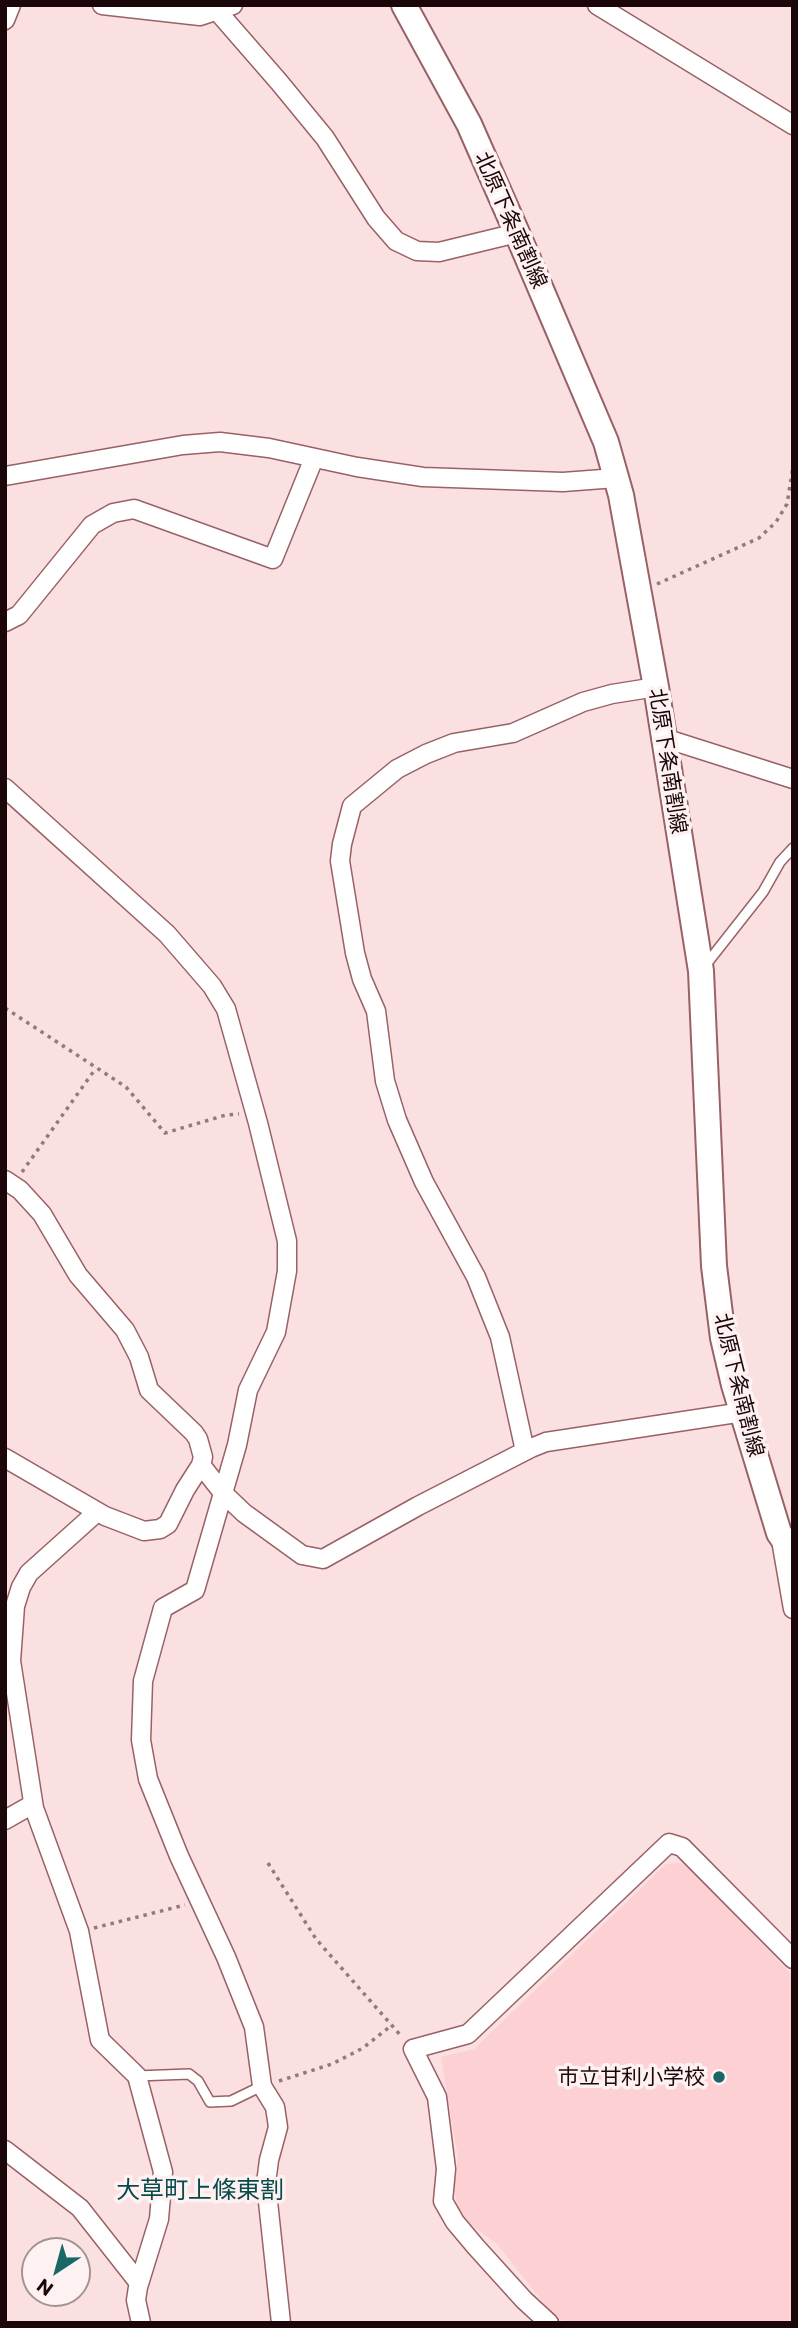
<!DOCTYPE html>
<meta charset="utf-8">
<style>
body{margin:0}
#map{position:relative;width:798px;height:2328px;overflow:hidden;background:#fae0e1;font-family:Commissioner,sans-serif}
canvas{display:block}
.frame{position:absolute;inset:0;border:7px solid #1b0709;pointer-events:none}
.north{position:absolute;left:21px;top:2237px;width:70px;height:70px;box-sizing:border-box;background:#fef1f1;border:2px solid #a39394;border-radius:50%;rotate:216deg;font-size:19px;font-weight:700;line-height:28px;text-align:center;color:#1b0709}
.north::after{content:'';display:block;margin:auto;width:24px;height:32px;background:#1a6768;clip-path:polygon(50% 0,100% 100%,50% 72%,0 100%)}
</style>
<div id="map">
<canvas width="798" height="2328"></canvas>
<div class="frame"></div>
<div class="north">N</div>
</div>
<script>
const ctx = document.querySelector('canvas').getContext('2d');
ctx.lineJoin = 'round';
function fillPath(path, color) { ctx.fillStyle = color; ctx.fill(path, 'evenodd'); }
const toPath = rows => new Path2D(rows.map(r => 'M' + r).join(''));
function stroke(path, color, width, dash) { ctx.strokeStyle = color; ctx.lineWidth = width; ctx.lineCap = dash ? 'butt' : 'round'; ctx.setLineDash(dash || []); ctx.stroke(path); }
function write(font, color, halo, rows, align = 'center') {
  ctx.font = font + ' Commissioner,"Noto Sans JP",sans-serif'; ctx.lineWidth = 7; ctx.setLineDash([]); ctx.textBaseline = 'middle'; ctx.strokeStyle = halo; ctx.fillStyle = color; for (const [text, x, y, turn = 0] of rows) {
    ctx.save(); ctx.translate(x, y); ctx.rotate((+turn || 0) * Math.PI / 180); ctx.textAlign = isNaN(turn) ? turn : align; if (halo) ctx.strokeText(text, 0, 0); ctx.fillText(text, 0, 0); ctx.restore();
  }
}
fillPath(toPath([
 [681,1863,692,1871,793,1976,793,2323,565,2323,550,2311,497,2244,470,2224,457,2207,454,2188,458,2158,441,2057,474,2049,666,1864]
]), '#fdd1d3');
const service = toPath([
 [704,967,763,892,780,862,793,848],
 [137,2076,189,2074,198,2081,210,2102,231,2101,262,2086]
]);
const minor = toPath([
 [102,5,200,16,233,5],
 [212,5,279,82,325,138,376,218,396,241,417,251,439,252,517,233],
 [597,5,793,125],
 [5,20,11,5],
 [5,476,183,445,220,442,269,448,357,467,423,477,563,482,616,478],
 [5,622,19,615,92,525,113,513,134,509,273,559,314,458],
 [664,738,793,779],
 [5,788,167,934,212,986,226,1009,258,1123,287,1241,287,1271,276,1332,248,1390,237,1445,195,1590,163,1608,143,1681,141,1740,148,1779,179,1856,226,1957,254,2027,262,2086,275,2107,278,2127,269,2160,266,2183,281,2323],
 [5,1180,20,1190,42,1214,78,1275,125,1330,139,1357,149,1390,194,1433,198,1439,203,1457,201,1465,185,1490,168,1524,160,1529,144,1531,105,1516,5,1458],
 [525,1451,500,1337,476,1277,424,1182,397,1120,385,1081,376,1011,362,979,355,953,340,861,342,844,352,806,397,769,426,754,454,743,513,733,583,702,612,694,656,687],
 [201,1465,223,1493,244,1513,302,1555,323,1559,418,1506,531,1448,546,1442,743,1412],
 [97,1512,29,1573,21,1587,15,1606,11,1661,34,1808,79,1931,100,2040,137,2076,163,2172,159,2219,138,2287,136,2300,141,2323],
 [781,1540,793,1609],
 [5,1820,33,1804],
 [5,2150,80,2208,139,2283],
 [549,2323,524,2300,476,2247,455,2222,443,2201,446,2169,437,2097,413,2049,468,2034,669,1843,682,1847,793,1959]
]);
const secondary = toPath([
 [404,5,469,124,517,233,606,442,621,495,656,687,701,971,714,1266,723,1338,734,1385,779,1533,793,1553]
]);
stroke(service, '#996165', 12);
stroke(minor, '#996165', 21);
stroke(secondary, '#996165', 28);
stroke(toPath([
 [657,584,759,538,776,522,787,504,793,467],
 [5,1008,126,1087,165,1133,226,1115,239,1114],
 [22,1172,96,1068],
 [268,1863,316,1939,402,2037],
 [94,1928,185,1905],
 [279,2081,332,2064,363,2048,392,2025]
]), '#927a7c', 3.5, [3.5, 5]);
stroke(service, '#fff', 9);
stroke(minor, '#fff', 18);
stroke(secondary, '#fff', 24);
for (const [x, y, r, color] of [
 [719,2077,7,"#1a6768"]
]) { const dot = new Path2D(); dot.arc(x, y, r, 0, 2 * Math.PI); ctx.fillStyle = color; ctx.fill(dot); stroke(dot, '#fef1f1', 2.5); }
write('21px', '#1b0709', '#fef1f1', [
 ["北原下条南割線",511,220,66],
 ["北原下条南割線",668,761,81],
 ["北原下条南割線",739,1385,76]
]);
write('21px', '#1b0709', '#fef1f1', [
 ["市立甘利小学校",705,2077]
], 'right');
write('24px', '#094a4b', '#fef1f1', [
 ["大草町上條東割",200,2190]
]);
</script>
